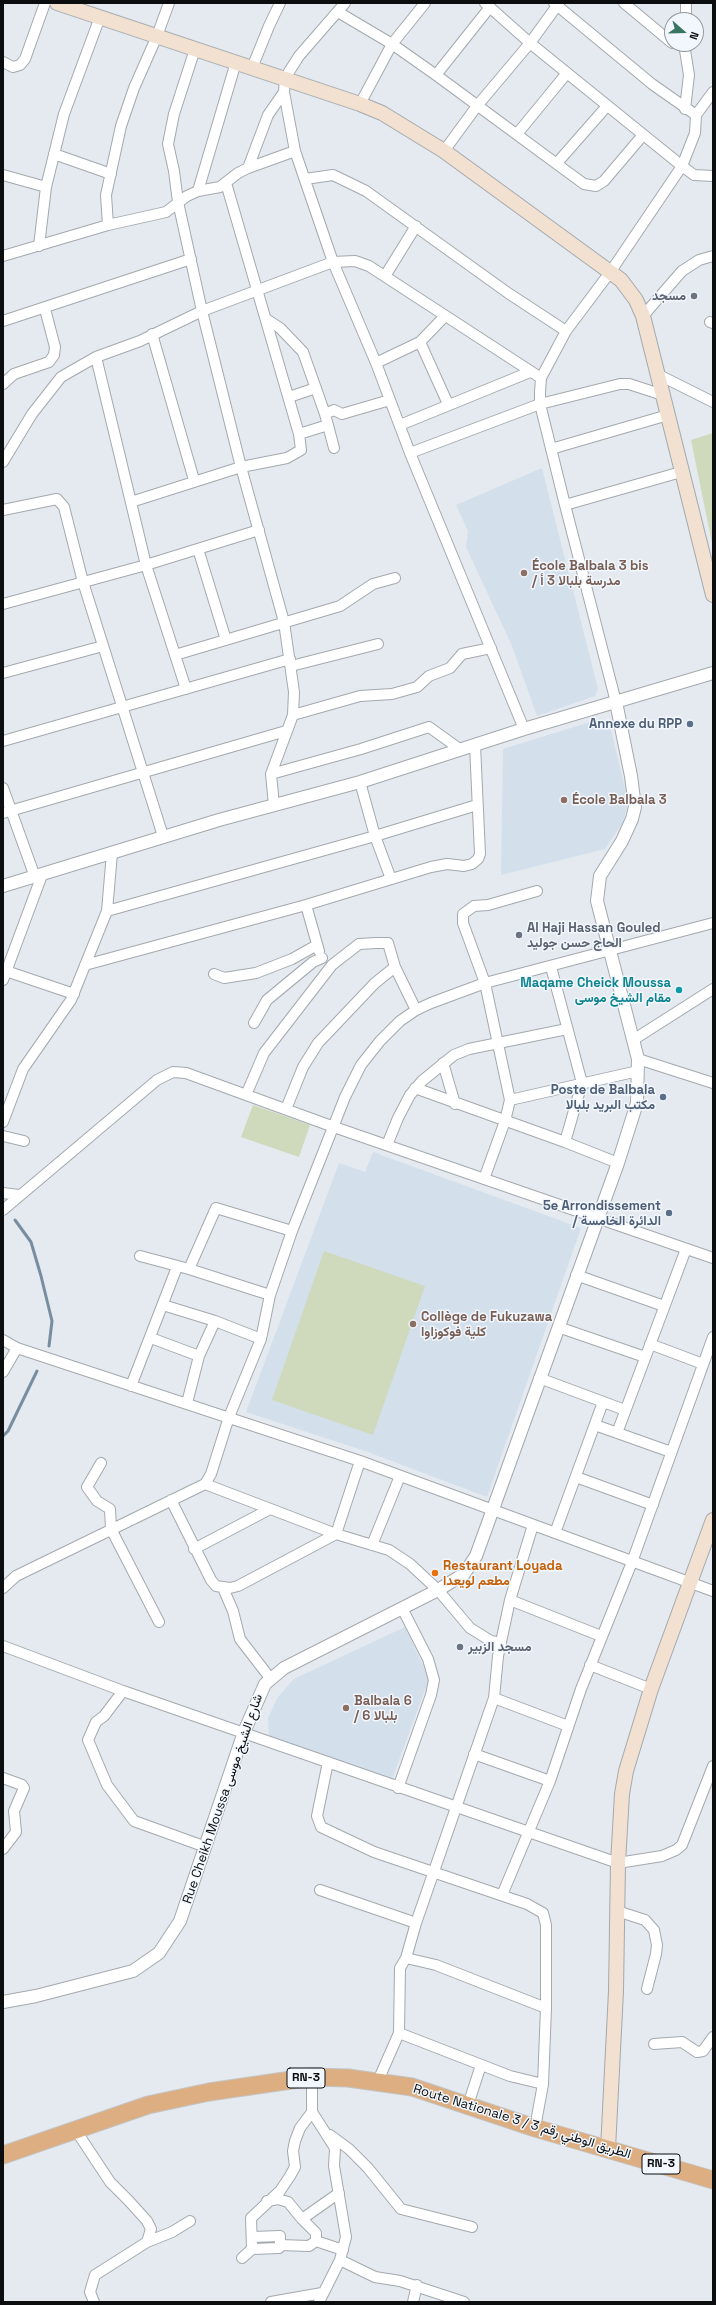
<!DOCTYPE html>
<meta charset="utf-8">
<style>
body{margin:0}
#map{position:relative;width:716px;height:2305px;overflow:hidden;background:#e4eaef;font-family:"Space Grotesk",sans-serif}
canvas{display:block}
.frame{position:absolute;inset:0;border:4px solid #0b0d0e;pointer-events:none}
.north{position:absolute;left:664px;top:12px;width:40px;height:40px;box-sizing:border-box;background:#f1f7fd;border:1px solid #95999d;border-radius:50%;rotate:110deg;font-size:11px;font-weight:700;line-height:16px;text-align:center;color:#0b0d0e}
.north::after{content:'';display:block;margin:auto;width:14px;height:18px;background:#387662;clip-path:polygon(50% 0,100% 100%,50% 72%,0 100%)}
</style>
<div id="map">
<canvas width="716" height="2305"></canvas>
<div class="frame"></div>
<div class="north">N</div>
</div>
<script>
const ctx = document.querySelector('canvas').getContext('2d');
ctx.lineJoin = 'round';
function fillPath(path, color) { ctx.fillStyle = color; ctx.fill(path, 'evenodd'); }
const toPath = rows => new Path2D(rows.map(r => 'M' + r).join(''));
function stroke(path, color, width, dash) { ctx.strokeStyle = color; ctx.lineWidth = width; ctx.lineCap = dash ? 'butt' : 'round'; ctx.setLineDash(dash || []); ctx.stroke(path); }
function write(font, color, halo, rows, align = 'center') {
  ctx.font = font + ' "Space Grotesk",Vazirmatn,sans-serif'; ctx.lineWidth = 3; ctx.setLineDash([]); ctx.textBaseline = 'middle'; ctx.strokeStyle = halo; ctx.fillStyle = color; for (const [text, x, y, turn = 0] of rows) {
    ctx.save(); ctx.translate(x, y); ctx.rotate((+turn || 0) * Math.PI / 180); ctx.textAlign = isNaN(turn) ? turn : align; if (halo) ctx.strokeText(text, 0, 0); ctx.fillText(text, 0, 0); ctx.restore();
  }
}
fillPath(toPath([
 [542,468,598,689,595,696,537,716,512,646,466,547,468,531,456,505],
 [600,719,610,726,626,793,627,807,623,822,605,849,501,875,503,749],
 [373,1152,581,1228,487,1497,368,1452,246,1412,339,1163,365,1172],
 [405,1627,429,1679,392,1779,269,1737,268,1718,278,1697,294,1679]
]), '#d3dfea');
fillPath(toPath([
 [713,433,713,548,691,440],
 [253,1105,310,1125,299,1157,241,1137],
 [324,1251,425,1286,373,1435,272,1400]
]), '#cedabb');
stroke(toPath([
 [15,1220,31,1242,41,1276,52,1321,49,1346],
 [3,1436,8,1431,37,1371]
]), '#788ea0', 3);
const minor = toPath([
 [345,3,299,56,285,78,284,92,295,151,333,262,376,363,410,453,524,729],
 [485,3,530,43,682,166,611,271,566,331,541,378,540,392,540,404,565,505,616,702],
 [554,3,652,84,696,115],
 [624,3,672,43],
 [338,12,392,44,436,75,584,184,596,186,604,181,643,135],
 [686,20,686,3],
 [684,44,689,75,685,109],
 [195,49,174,114,168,144,174,171,178,202,202,311,241,467,284,622,294,692,293,715,271,774,274,805],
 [3,62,13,67,20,65,25,59,45,3],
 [252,68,269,26,280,3],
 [436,75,490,7],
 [713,92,696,115,695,133,682,166,694,175,713,176],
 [360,104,392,44,425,3],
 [517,134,567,73],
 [444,151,477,106,530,43,559,3],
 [54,154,111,174],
 [557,163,607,106],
 [248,168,268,115,284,92],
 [3,175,46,187],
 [305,179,333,175,366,191,508,293,566,331],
 [198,191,236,62],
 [108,225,106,195,121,126,134,88,157,36,169,3],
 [39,246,46,187,64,114,100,17],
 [3,256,108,225,166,212,187,196,198,191,220,187,238,173,248,168,295,151],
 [385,276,416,226],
 [643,316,682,271,699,260,713,256],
 [266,319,280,328,303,352,325,414,334,448],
 [3,321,191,259],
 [710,322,713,323],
 [152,334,194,480],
 [420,342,448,404],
 [96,357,146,565,186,689],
 [376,363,420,342,445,316],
 [659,375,713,402],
 [3,384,14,374,49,362,54,355,55,347,45,309],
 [289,397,316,388],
 [325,414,334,410,342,414,390,400],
 [400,425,530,372],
 [299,434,328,425],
 [551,449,668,415],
 [410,453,540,404,620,384,629,384,663,395],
 [3,462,32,414,61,377,96,357,140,341,202,311,333,262,355,261,369,266,541,378],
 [131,502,241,467,287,458,301,450,299,434,226,183],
 [565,505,681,472],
 [3,510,57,499,64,507,83,582,163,836],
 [198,549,226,640],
 [3,604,146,565,259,530],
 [175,655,340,606,373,584,395,578],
 [291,666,378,644],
 [3,673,103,646],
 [293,715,360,696,392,694,417,687,429,676,450,668,462,654,491,648],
 [3,741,290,659],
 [271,774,361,749,429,727,461,750],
 [360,782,375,836,391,879],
 [3,788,35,877],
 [3,813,286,731],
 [306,905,319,951],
 [107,911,375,836,477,805],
 [85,965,306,905,431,867,447,864,464,866,472,864,478,859,480,854,475,745],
 [551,967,582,1083,565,1142],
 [3,970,74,994],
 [214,974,224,978,256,973,292,959,317,945],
 [3,980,42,875],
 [254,1023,267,1000,313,962,322,958],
 [633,1040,713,989],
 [638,1059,713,1083],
 [443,1063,455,1104],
 [415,1088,565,1142,618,1163],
 [246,1095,264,1053,332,965,359,944,376,943,388,943,395,967],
 [510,1100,638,1071],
 [286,1109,303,1067,318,1043,375,983,395,967,416,1010],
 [3,1122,23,1069,71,1000,107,911,112,853],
 [3,1136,24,1141],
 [387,1145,398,1118,410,1095,422,1081,454,1055,469,1049,567,1029],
 [484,1179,505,1121,510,1100,485,983,463,923,463,914,474,906,488,905,537,891],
 [3,1193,19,1195],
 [3,1210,157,1080,173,1072,186,1073,334,1127,713,1258],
 [140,1256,189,1269,270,1295],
 [189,1269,216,1208,292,1231],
 [576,1275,664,1306],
 [163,1305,215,1321,261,1339],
 [558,1327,645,1357],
 [151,1338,199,1356],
 [3,1340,17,1348,360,1461,713,1591],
 [650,1344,703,1364],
 [3,1372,17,1348],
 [539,1378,625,1410],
 [131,1386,177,1267],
 [187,1403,199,1356,215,1321],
 [595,1425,671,1452],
 [617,1433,686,1249],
 [101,1463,87,1487,97,1501,110,1509,111,1529,159,1622],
 [576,1477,653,1505],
 [205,1484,336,1534,389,1550,410,1564,438,1590,470,1628,491,1641,501,1643],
 [171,1500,211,1580,216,1586,230,1588,238,1586,336,1534,360,1461],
 [555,1533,603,1402],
 [372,1545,400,1476],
 [194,1549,270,1509],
 [3,1588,16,1576,205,1484,211,1474,229,1417,261,1339,270,1295,292,1231,345,1097,361,1065,380,1041,400,1021,416,1010,431,1003,485,983,713,923],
 [223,1588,233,1611,240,1639,270,1678],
 [510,1600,601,1636],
 [3,1646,123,1691,618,1863,662,1856,676,1850,682,1845,713,1766],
 [590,1665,651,1689],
 [123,1691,104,1716,96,1722,88,1740,107,1785,134,1821,206,1847],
 [494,1698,568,1726],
 [474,1754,550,1781],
 [328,1762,317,1816,321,1827,374,1852,527,1904,543,1913,546,1925,546,2008,543,2084,535,2128],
 [3,1778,22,1785,24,1788,14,1811,16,1832,3,1849],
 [398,1788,431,1695,434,1680,428,1659,402,1608],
 [320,1890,416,1923],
 [502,1895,550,1781,581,1689,632,1562,713,1337],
 [617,1911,645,1920,654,1930,657,1945,656,1954,647,1989],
 [406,1958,436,1965,546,2008],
 [399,2033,510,2076,543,2084],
 [654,2044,682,2042,697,2052,703,2051,713,2037],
 [312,2077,312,2112,335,2148,334,2166,346,2237,340,2260,319,2302],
 [377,2083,399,2033,400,1968,406,1958,416,1923,494,1698,498,1656,510,1600,533,1525],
 [468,2105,481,2065],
 [75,2129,110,2182,129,2201,147,2221,151,2229,147,2242,95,2275,90,2292,94,2302],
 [330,2135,349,2149,368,2168,401,2209,472,2227],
 [267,2201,278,2199,288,2202,302,2219,339,2193],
 [302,2219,316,2233,316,2241,343,2250],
 [252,2237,280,2236,280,2245],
 [147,2242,172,2232,190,2221],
 [252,2249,279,2248,280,2245,309,2246,316,2241],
 [242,2258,252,2249,251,2218,280,2191,290,2176,295,2167,293,2151,295,2141,300,2128,312,2112],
 [340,2260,375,2277,400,2281,464,2302],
 [271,2302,322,2293],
 [413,2302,417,2285]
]);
const tertiary = toPath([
 [3,886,219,820,360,782,524,729,713,673],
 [3,2002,36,1996,133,1971,159,1953,180,1921,244,1732,265,1684,284,1668,438,1590,464,1574,476,1556,618,1163,637,1103,638,1059,597,901,600,876,622,841,632,819,635,807,631,776,616,702]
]);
const secondary = toPath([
 [57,3,360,104,382,113,444,151,621,280,636,300,643,316,713,595],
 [608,2149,616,1991,618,1863,622,1794,626,1771,651,1689,713,1520]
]);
const trunk = toPath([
 [3,2155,148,2105,209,2092,312,2077,348,2078,412,2087,535,2128,713,2180]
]);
stroke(minor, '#a3a9ae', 12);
stroke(tertiary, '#a3a9ae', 14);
stroke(secondary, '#a3a9ae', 16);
stroke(trunk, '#c4c5c5', 19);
stroke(minor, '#fff', 10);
stroke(tertiary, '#fff', 12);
stroke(secondary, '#f2e0d0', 14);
stroke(trunk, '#dcae82', 17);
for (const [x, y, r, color] of [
 [694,296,4,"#6b7280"],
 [524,573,4,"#8d6e63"],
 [690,724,4,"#5c6f8a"],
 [564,800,4,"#8d6e63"],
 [519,935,4,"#6b7280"],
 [679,990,4,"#0f9aa8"],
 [663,1097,4,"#5c6f8a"],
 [669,1213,4,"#5c6f8a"],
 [413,1324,4,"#8d6e63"],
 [435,1573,4,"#e8710a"],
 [460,1647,4,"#6b7280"],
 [346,1708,4,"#8d6e63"]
]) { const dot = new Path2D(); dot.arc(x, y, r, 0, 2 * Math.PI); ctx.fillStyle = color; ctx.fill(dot); stroke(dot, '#f1f7fd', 1.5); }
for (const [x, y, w] of [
 [306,2078,38],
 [661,2164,38]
]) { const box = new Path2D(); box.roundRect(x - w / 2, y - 10, w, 20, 3); ctx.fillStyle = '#f1f7fd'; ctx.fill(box); stroke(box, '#0b0d0e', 1); }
write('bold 12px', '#0b0d0e', null, [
 ["RN-3",306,2078],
 ["RN-3",661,2164]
]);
write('bold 13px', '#5b616d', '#f1f7fd', [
 ["مسجد",686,296,"right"],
 ["Al Haji Hassan Gouled",527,928],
 ["الحاج حسن جوليد",527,943],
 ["مسجد الزبير",468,1647]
], 'left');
write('bold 13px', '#785e54', '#f1f7fd', [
 ["École Balbala 3 bis",532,566],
 ["/ مدرسة بلبالا 3 أ",532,581],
 ["École Balbala 3",572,800],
 ["Collège de Fukuzawa",421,1317],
 ["كلية فوكوزاوا",421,1332],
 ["Balbala 6",354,1701],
 ["/ بلبالا 6",354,1716]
], 'left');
write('bold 13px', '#4e5e75', '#f1f7fd', [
 ["Annexe du RPP",682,724],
 ["Poste de Balbala",655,1090],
 ["مكتب البريد بلبالا",655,1105],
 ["5e Arrondissement",661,1206],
 ["/ الدائرة الخامسة",661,1221]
], 'right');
write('bold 13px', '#0d838f', '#f1f7fd', [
 ["Maqame Cheick Moussa",671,983],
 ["مقام الشيخ موسى",671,998]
], 'right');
write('bold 13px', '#c56008', '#f1f7fd', [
 ["Restaurant Loyada",443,1566],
 ["مطعم لويعدا",443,1581]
], 'left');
write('13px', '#0b0d0e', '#f1f7fd', [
 ["Rue Cheikh Moussa شارع الشيخ موسى",223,1799,-71],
 ["Route Nationale 3 / الطريق الوطني رقم 3",522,2122,17]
]);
</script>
